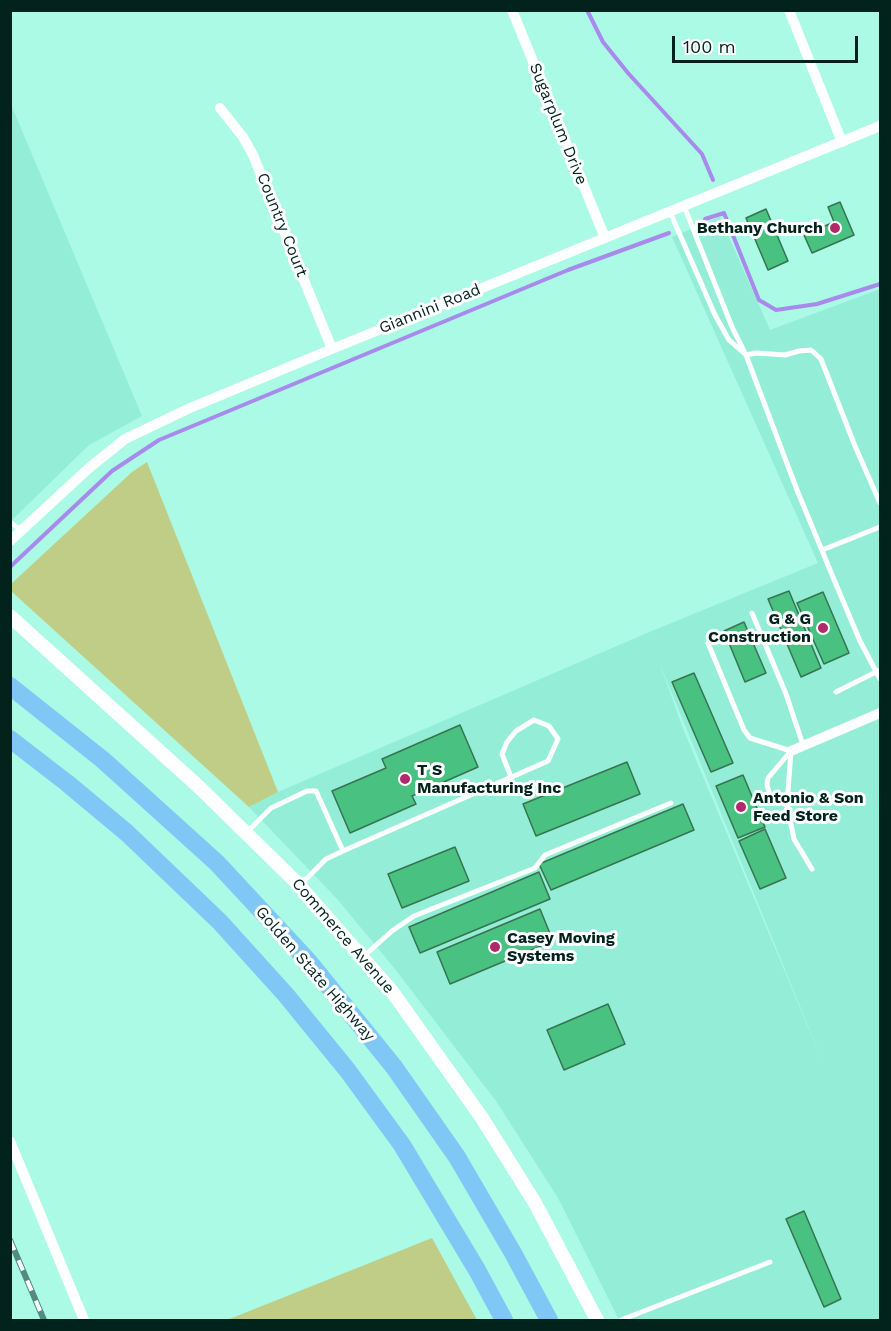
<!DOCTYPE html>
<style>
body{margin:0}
#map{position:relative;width:891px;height:1331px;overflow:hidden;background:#aafae5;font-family:"Work Sans",sans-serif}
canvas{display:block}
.frame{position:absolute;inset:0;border:12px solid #01231c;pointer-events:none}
.scale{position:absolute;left:672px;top:36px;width:186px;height:27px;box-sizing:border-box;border:3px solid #01231c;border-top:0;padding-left:8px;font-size:18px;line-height:21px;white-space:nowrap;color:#01231c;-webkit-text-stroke:4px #fff;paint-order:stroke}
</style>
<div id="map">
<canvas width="891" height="1331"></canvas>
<div class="frame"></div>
<div class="scale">100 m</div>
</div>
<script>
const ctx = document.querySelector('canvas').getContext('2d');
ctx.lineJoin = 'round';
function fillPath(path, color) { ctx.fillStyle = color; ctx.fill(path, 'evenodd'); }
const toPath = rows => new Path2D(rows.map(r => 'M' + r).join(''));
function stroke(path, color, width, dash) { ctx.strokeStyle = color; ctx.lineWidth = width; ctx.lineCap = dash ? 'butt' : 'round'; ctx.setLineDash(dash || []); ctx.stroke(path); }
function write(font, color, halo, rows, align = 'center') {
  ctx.font = font + ' "Work Sans",sans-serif'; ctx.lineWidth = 6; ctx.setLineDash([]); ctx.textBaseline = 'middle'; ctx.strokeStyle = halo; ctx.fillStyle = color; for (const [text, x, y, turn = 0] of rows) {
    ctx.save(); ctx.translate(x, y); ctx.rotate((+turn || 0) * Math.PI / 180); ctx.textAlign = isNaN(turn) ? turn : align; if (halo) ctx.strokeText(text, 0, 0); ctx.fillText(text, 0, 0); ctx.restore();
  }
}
fillPath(toPath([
 [10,102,142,416,89,445,11,521],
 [720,217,770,330,880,289,880,1320,619,1320,558,1198,496,1101,395,969,338,900,249,807,278,792,647,633,818,563,672,237],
 [659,662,827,1072,684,731]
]), '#94eed7');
fillPath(toPath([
 [147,462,278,792,249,807,11,591,11,584,132,472],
 [432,1238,477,1320,227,1320]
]), '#c0cd86');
stroke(toPath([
 [587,10,603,42,628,73,702,154,713,180],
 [705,219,724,213,759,300,776,310,817,304,880,284],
 [10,567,112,471,159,440,568,270,669,233]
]), '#a889ec', 4);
const building = toPath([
 [840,202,854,235,812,253,804,235,834,222,828,207,840,202],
 [766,209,788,261,768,270,746,218,766,209],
 [789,591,821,668,801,677,768,599,789,591],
 [823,592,849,653,824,664,797,603,823,592],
 [744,622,766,673,745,682,724,631,744,622],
 [694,673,733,763,711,772,672,682,694,673],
 [460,725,478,767,412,796,416,804,350,833,332,791,386,768,382,759,460,725],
 [627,762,640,794,536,836,523,804,627,762],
 [743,775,765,827,738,838,716,786,743,775],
 [683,804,694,830,551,890,539,864,683,804],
 [765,829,786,878,760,889,739,841,765,829],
 [455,847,469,881,402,908,388,874,455,847],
 [539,872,550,899,420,953,409,927,539,872],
 [540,909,553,941,450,984,437,952,540,909],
 [608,1004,625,1044,564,1070,547,1030,608,1004],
 [804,1211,841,1299,824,1307,786,1219,804,1211]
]);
fillPath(building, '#48c181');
stroke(building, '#387351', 1.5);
stroke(toPath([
 [684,206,732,327,744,351],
 [670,212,715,315,729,340,746,355],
 [880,503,855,446,821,359,811,350,799,351,785,355,756,353,746,355,797,490,835,582,860,641,880,679],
 [10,522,22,531],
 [822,550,880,527],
 [752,613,786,694,803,745],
 [708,643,744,730,750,738,791,751],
 [836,692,880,670],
 [791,751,787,805,794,839,812,869],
 [787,805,771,798,767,785,768,778,790,752],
 [247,832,271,808,307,791,316,791,343,851,326,859,300,885],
 [343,851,548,761,558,739,549,726,534,720,516,731,507,742,502,754,511,777],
 [364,956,392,931,414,916,535,868,545,855,671,803],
 [621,1320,770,1262]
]), '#fff', 5);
stroke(toPath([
 [512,10,605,238],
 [789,10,842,142],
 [220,108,243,137,253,155,332,349],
 [10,541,89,468,125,439,190,408,332,349,880,126],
 [791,751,880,713],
 [10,1141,84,1320]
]), '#fff', 10);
stroke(toPath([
 [10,616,199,787,296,882,391,990,482,1118,535,1203,597,1320]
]), '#fff', 14);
stroke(toPath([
 [10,686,103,760,217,863,309,962,394,1067,457,1157,513,1253,549,1320],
 [10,739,67,783,127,833,220,922,286,995,348,1071,402,1145,477,1270,504,1320]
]), '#7fc8f5', 18);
const rail = toPath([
 [10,1240,44,1320]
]);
stroke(rail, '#538c7e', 6);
stroke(rail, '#fff', 4, [11]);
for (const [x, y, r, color] of [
 [835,228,6,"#b1296a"],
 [823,628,6,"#b1296a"],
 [405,779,6,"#b1296a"],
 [741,807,6,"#b1296a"],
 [495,947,6,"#b1296a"]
]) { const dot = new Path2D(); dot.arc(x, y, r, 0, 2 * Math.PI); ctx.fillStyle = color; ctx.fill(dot); stroke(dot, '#fff', 2); }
write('16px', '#01231c', '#fff', [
 ["Sugarplum Drive",558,124,68],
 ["Country Court",282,225,68],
 ["Giannini Road",430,309,-22],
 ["Commerce Avenue",343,936,49],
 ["Golden State Highway",315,974,49]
]);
write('bold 16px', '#01231c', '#fff', [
 ["Bethany Church",823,228,"right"],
 ["G & G",811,619,"right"],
 ["Construction",811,637,"right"],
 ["T S",417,770],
 ["Manufacturing Inc",417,788],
 ["Antonio & Son",753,798],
 ["Feed Store",753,816],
 ["Casey Moving",507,938],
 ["Systems",507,956]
], 'left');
</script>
